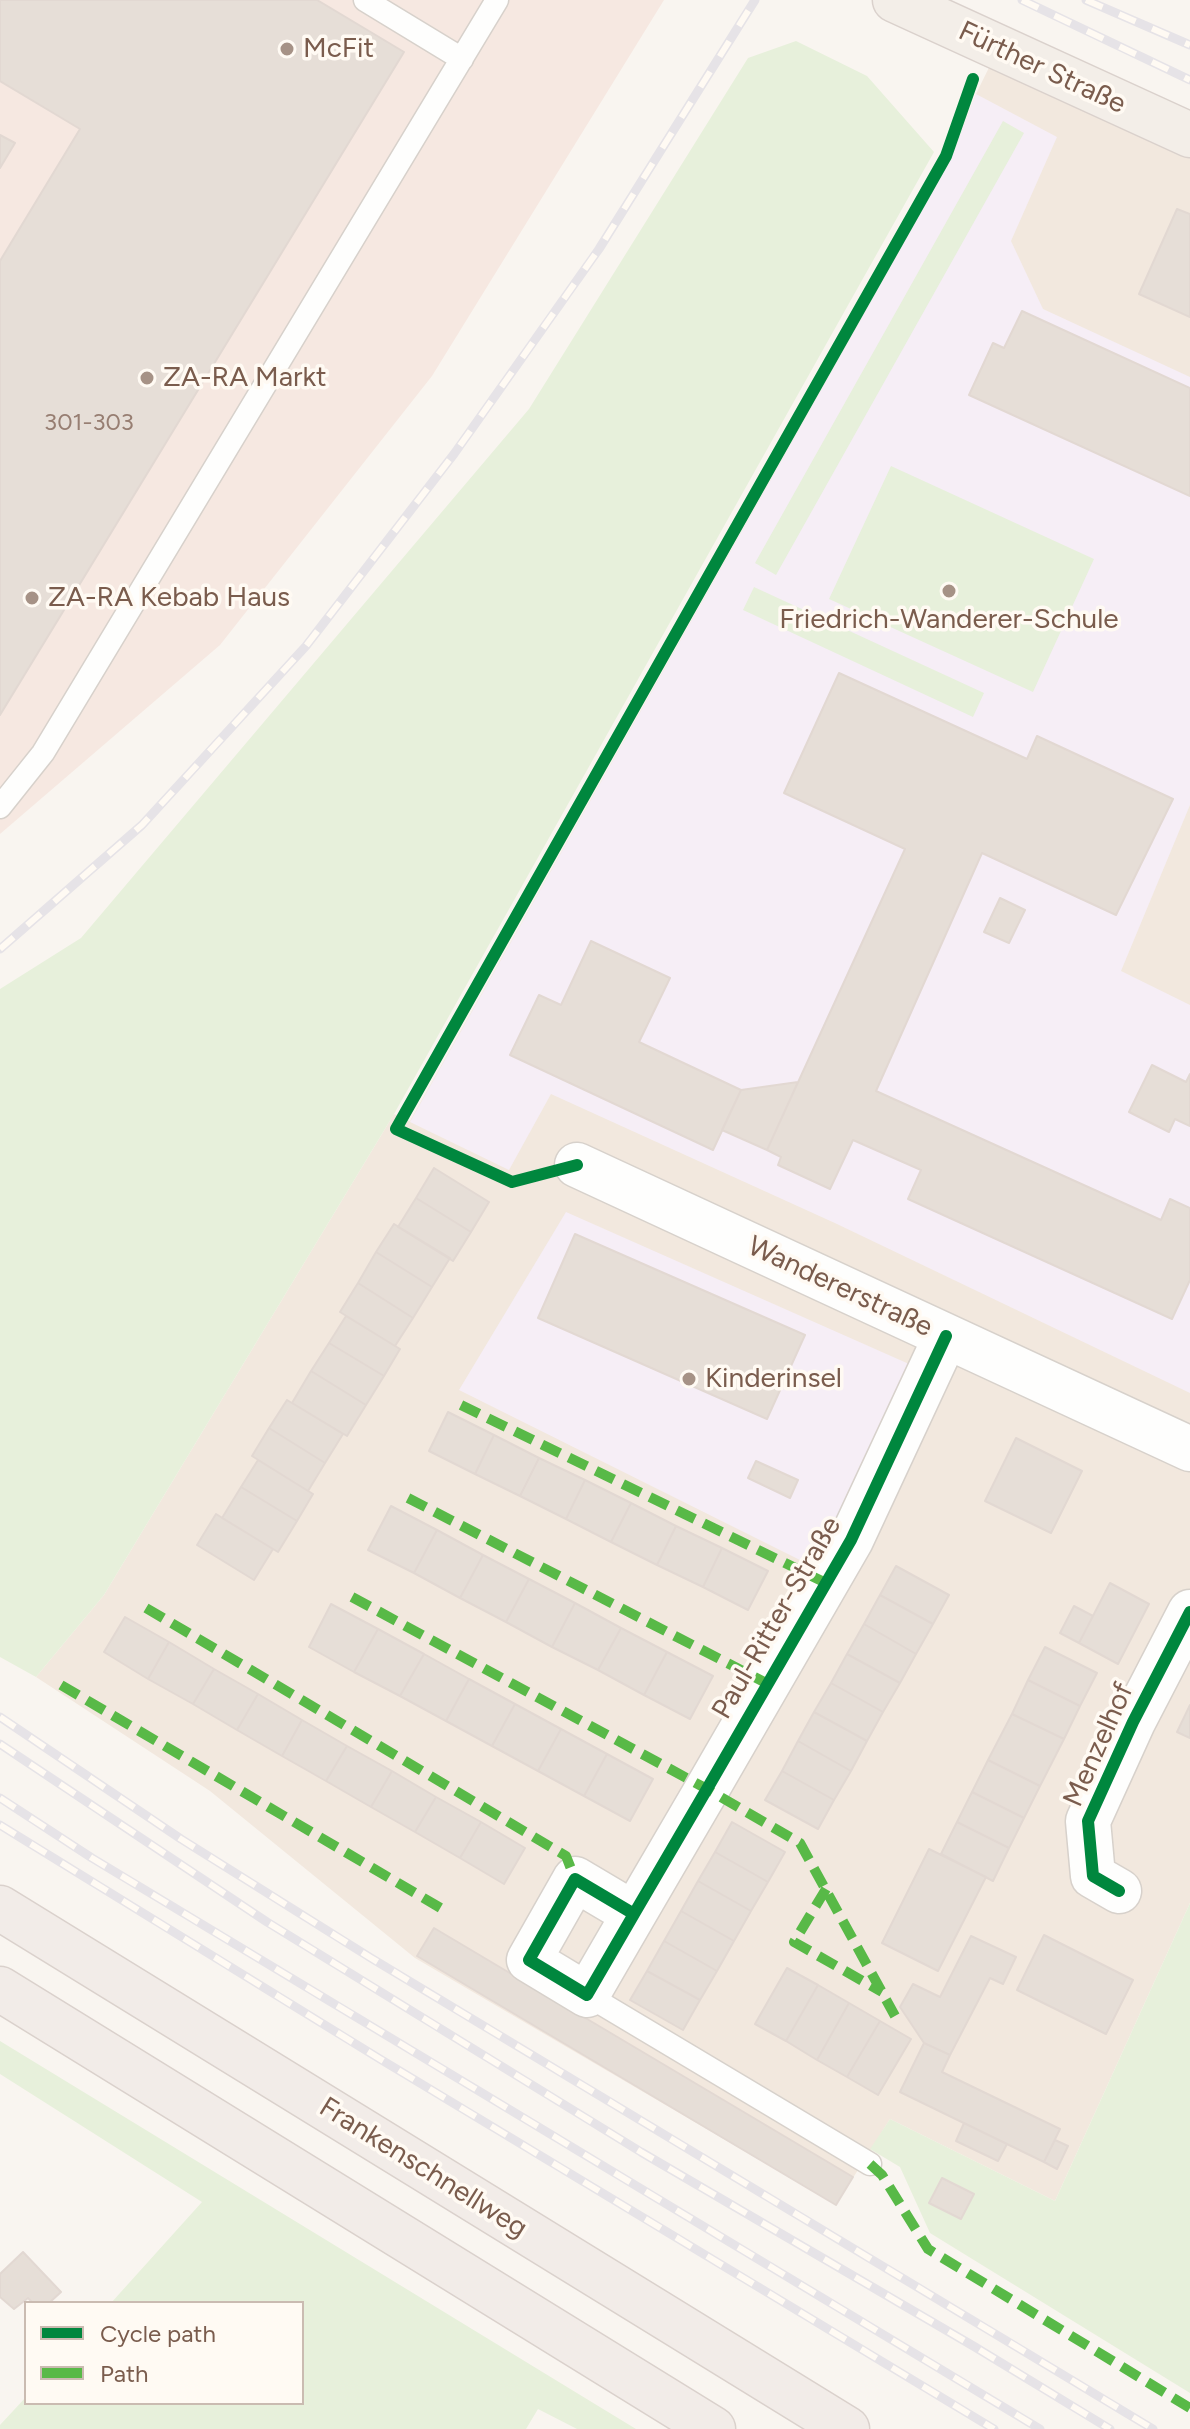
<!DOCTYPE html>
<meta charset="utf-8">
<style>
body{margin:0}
#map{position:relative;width:1190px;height:2429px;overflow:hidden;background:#f9f5f0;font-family:Figtree,sans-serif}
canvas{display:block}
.legend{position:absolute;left:24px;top:2301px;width:280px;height:104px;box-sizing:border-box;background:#fffaf3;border:2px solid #cabbb1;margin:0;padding:10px 14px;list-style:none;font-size:24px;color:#7a5c4d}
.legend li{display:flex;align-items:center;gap:16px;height:40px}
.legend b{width:40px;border:2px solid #cabbb1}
</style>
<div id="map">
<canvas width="1190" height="2429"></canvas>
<ul class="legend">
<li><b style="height:10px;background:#00873e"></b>Cycle path</li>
<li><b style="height:10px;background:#58b947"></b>Path</li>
</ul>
</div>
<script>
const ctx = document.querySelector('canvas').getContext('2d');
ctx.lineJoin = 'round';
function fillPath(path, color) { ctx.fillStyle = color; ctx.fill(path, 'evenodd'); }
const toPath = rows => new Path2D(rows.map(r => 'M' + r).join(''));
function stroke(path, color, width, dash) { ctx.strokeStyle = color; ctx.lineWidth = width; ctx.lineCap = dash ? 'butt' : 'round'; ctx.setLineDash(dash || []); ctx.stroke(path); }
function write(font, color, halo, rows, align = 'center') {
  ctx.font = font + ' Figtree,sans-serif'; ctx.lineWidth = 7; ctx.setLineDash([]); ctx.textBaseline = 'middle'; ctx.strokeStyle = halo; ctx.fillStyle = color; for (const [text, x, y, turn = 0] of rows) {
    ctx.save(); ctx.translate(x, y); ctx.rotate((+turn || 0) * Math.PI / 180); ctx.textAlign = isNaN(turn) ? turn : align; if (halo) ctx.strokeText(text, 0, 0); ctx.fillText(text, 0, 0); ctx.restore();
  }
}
fillPath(toPath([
 [1008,29,1190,117,1190,1903,1055,2201,890,2119,836,2205,415,1958,210,1791,36,1677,104,1595,394,1114,410,1121,951,159,976,94]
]), '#f2e8de');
fillPath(toPath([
 [0,0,664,0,432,376,220,645,0,834]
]), '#f6e8e1');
fillPath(toPath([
 [976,94,1057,137,1011,241,1043,309,1190,377,1190,805,1121,971,1190,1005,1190,1393,837,1224,551,1094,509,1170,410,1122,951,159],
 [566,1212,918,1368,816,1568,459,1390]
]), '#f6eef6');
fillPath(toPath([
 [796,41,867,76,934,152,394,1114,104,1595,36,1677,0,1657,0,989,81,938,529,409,748,58],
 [1003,121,1024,133,776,575,755,563],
 [891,466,1094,559,1033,692,829,599],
 [754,587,984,693,973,717,743,610],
 [1190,1903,1190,2393,930,2233,900,2167,870,2149,890,2119,1055,2201],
 [0,2041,590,2401,636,2429,577,2429,538,2409,526,2429,0,2429,0,2425,26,2397,26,2403,302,2403,302,2303,111,2303,202,2202,0,2074]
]), '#e7f0db');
const building = toPath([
 [0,0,317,0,404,52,0,715,0,261,80,129,0,81,0,0],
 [0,135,15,143,0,168,0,135],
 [1177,209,1190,214,1190,317,1139,294,1177,209],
 [1022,311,1190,388,1190,496,969,395,993,343,1004,348,1022,311],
 [839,673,1027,759,1037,736,1173,799,1116,915,982,853,876,1091,1161,1220,1170,1199,1190,1208,1190,1280,1172,1319,908,1199,921,1170,853,1140,830,1189,778,1165,781,1157,767,1150,905,849,784,793,839,673],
 [1000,898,1025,910,1009,943,984,932,1000,898],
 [591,941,670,978,639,1042,741,1090,713,1150,510,1055,539,995,561,1005,591,941],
 [1152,1065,1186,1082,1190,1074,1190,1126,1175,1119,1169,1132,1129,1112,1152,1065],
 [798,1082,767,1150,722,1130,741,1090,798,1082],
 [434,1168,489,1202,471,1232,416,1198,434,1168],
 [416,1198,471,1232,453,1261,398,1227,416,1198],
 [394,1224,450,1258,432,1287,376,1252,394,1224],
 [575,1234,805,1335,767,1419,538,1318,575,1234],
 [376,1252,432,1287,413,1318,358,1283,376,1252],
 [358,1283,413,1318,395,1346,340,1312,358,1283],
 [346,1316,400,1349,384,1376,329,1343,346,1316],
 [329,1343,384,1376,366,1405,311,1371,329,1343],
 [311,1371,366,1405,347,1436,292,1403,311,1371],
 [287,1400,343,1434,325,1463,269,1428,287,1400],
 [448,1412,494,1435,475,1474,429,1451,448,1412],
 [269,1428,325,1463,308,1491,252,1456,269,1428],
 [494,1435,539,1458,520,1496,475,1474,494,1435],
 [1016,1438,1082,1471,1051,1533,985,1501,1016,1438],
 [539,1458,585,1480,566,1519,520,1496,539,1458],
 [258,1460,313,1494,297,1521,241,1487,258,1460],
 [756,1461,798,1480,790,1498,748,1478,756,1461],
 [585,1480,631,1503,611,1542,566,1519,585,1480],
 [241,1487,297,1521,278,1552,222,1518,241,1487],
 [631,1503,676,1526,657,1565,611,1542,631,1503],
 [391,1506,437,1530,414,1573,368,1550,391,1506],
 [216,1514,273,1549,254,1580,197,1545,216,1514],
 [676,1526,722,1548,703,1587,657,1565,676,1526],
 [437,1530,483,1555,460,1598,414,1573,437,1530],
 [722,1548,768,1571,748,1610,703,1587,722,1548],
 [483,1555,529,1579,506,1622,460,1598,483,1555],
 [896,1566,949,1595,933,1624,880,1595,896,1566],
 [529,1579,575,1603,552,1647,506,1622,529,1579],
 [1110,1583,1149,1604,1118,1664,1079,1643,1110,1583],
 [880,1595,933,1624,916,1654,864,1624,880,1595],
 [575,1603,621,1628,598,1670,552,1647,575,1603],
 [331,1604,378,1629,354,1672,309,1647,331,1604],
 [1074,1606,1093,1616,1079,1643,1060,1633,1074,1606],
 [125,1617,169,1642,148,1679,104,1652,125,1617],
 [864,1624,916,1654,900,1683,847,1654,864,1624],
 [621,1628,667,1652,644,1695,598,1670,621,1628],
 [378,1629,424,1654,400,1696,354,1672,378,1629],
 [169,1642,214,1669,193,1704,148,1679,169,1642],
 [1045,1647,1097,1673,1080,1706,1028,1680,1045,1647],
 [667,1652,713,1676,690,1719,644,1695,667,1652],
 [424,1654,469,1679,446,1721,400,1696,424,1654],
 [847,1654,900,1683,883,1712,831,1683,847,1654],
 [214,1669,258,1694,237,1730,193,1704,214,1669],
 [469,1679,515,1704,492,1746,446,1721,469,1679],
 [1028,1680,1080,1706,1064,1739,1012,1714,1028,1680],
 [831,1683,883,1712,867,1741,814,1712,831,1683],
 [258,1694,302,1720,282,1756,237,1730,258,1694],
 [515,1704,561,1729,538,1771,492,1746,515,1704],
 [1190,1705,1190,1738,1177,1732,1190,1705],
 [814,1712,867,1741,851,1771,798,1741,814,1712],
 [1012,1714,1064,1739,1040,1786,988,1760,1012,1714],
 [302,1720,347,1746,326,1781,282,1756,302,1720],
 [561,1729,607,1754,584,1796,538,1771,561,1729],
 [798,1741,851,1771,834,1800,782,1771,798,1741],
 [347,1746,392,1771,371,1807,326,1781,347,1746],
 [607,1754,653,1779,630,1821,584,1796,607,1754],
 [988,1760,1040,1786,1024,1818,972,1792,988,1760],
 [392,1771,436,1797,415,1832,371,1807,392,1771],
 [782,1771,834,1800,818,1829,765,1800,782,1771],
 [972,1792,1024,1818,1009,1848,957,1822,972,1792],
 [436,1797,481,1822,460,1858,415,1832,436,1797],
 [481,1822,525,1848,504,1884,460,1858,481,1822],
 [732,1822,785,1852,768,1882,715,1852,732,1822],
 [957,1822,1009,1848,993,1881,941,1854,957,1822],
 [929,1849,986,1877,938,1971,882,1943,929,1849],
 [715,1852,768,1882,751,1911,698,1881,715,1852],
 [698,1881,751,1911,734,1941,681,1911,698,1881],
 [681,1911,734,1941,717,1971,664,1941,681,1911],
 [434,1928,853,2177,836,2205,417,1956,434,1928],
 [1044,1935,1133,1980,1106,2034,1017,1990,1044,1935],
 [971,1936,1016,1957,1003,1984,990,1978,950,2055,924,2043,900,2007,913,1984,940,1997,971,1936],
 [664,1941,717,1971,700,2000,647,1971,664,1941],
 [787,1968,818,1985,786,2041,755,2024,787,1968],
 [647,1971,700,2000,683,2030,630,2000,647,1971],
 [818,1985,849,2003,817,2060,786,2041,818,1985],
 [849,2003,880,2021,847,2077,817,2060,849,2003],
 [880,2021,911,2039,878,2095,847,2077,880,2021],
 [924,2043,950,2055,942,2072,1060,2129,1044,2162,900,2092,924,2043],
 [964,2123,1007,2144,998,2161,956,2141,964,2123],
 [1055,2140,1068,2146,1057,2169,1044,2162,1055,2140],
 [942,2178,974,2194,961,2219,929,2203,942,2178],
 [23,2252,61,2292,49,2303,33,2303,28,2298,14,2309,0,2297,0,2274,23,2252]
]);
fillPath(building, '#e6ded7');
stroke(building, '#e2d8d2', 2);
const service = toPath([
 [365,0,462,59],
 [0,807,43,753,497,0],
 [587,1995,870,2164]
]);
const minor = toPath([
 [577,1165,1190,1449],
 [1119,1891,1093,1876,1088,1821,1133,1722,1190,1612],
 [634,1914,575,1879,529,1960,587,1995,634,1914,707,1789,851,1540,946,1336]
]);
const primary = toPath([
 [895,0,1190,135]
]);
const trunk = toPath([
 [0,1908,847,2429],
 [0,1989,713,2429]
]);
stroke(service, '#d7d1cb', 25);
stroke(minor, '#d7d1cb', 47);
stroke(primary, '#dad1cc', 47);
stroke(trunk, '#dad1cc', 47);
stroke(service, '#fefefd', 22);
stroke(minor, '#fefefd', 44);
stroke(primary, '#f3eee8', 44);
stroke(trunk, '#f2ece8', 44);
const rail = toPath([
 [1022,0,1190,80],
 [1086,0,1190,45],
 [0,949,142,825,306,646,454,454,599,249,755,0],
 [0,1717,181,1839,371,1958,1153,2429],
 [0,1744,267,1922,641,2152,975,2347,1110,2429],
 [0,1798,92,1858,1040,2429],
 [0,1825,380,2059,994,2429]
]);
stroke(rail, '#e6e3e7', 9);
stroke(rail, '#fffaf3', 6, [18]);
stroke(toPath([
 [461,1405,826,1583],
 [408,1498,768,1684],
 [352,1597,707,1789,800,1843,895,2016],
 [146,1608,566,1856,575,1879],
 [61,1685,444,1910],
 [826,1889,794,1942,882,1992],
 [870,2164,882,2175,928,2249,1190,2408]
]), '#58b947', 10, [20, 10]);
stroke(toPath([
 [577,1165,512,1182,396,1129,946,156,973,79],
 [1119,1891,1093,1876,1088,1821,1133,1722,1190,1612],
 [634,1914,575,1879,529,1960,587,1995,634,1914,707,1789,851,1540,946,1336]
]), '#00873e', 12);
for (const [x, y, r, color] of [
 [287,49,8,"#a69286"],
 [147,378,8,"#a69286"],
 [949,591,8,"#a69286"],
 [32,598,8,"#a69286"],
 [689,1379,8,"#a69286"]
]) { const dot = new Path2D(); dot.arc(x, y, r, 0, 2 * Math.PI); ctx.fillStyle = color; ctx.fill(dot); stroke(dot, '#fffaf3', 3); }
write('24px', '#977e72', null, [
 ["301-303",89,423]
]);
write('28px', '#7a5c4d', '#fffaf3', [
 ["McFit",303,49],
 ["ZA-RA Markt",163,378],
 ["ZA-RA Kebab Haus",48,598],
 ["Friedrich-Wanderer-Schule",949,620,"center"],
 ["Kinderinsel",705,1379]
], 'left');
write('28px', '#7a5c4d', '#fffaf3', [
 ["Fürther Straße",1042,68,25],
 ["Wandererstraße",840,1287,25],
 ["Paul-Ritter-Straße",777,1618,-60],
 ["Menzelhof",1099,1745,-66],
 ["Frankenschnellweg",423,2168,32]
]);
</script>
